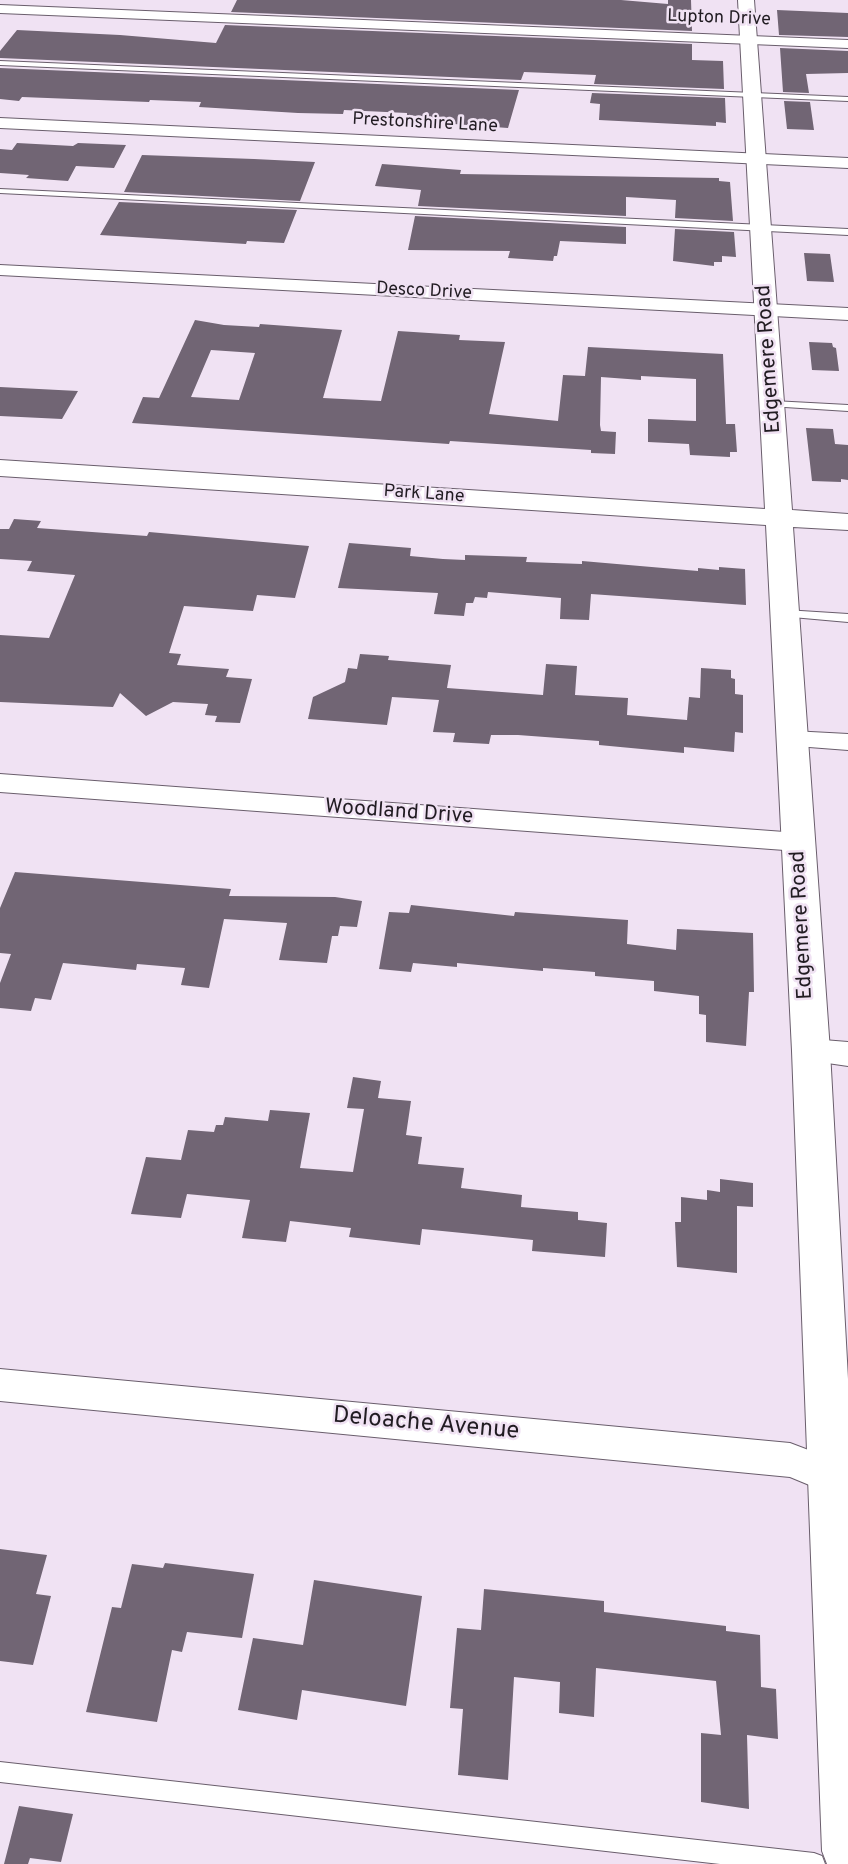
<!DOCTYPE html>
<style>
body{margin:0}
canvas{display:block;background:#f0e2f3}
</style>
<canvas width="848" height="1864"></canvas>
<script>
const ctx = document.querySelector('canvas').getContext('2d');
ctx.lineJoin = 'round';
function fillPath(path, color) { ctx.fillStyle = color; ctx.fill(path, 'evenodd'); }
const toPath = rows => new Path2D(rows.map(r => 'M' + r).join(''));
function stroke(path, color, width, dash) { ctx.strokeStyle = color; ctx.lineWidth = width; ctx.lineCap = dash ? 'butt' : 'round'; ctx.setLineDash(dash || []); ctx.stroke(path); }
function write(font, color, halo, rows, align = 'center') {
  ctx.font = font + ' Overpass,sans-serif'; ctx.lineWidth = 5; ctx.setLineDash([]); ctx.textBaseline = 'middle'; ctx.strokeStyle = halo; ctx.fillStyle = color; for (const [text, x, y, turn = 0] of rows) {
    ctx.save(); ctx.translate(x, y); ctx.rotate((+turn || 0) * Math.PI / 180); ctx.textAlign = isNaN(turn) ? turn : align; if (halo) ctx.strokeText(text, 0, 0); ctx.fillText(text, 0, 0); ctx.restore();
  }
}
fillPath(toPath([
 [237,0,621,0,668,4,668,0,691,0,692,31,231,12],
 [777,10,848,13,848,37,779,35],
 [225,25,692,44,692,60,723,61,724,89,594,84,596,75,524,72,521,80,0,58,0,51,17,30,120,35,216,43],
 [780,48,848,51,848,73,806,74,809,93,783,92],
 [0,68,519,90,508,128,454,124,455,120,407,115,407,113,344,110,343,114,298,113,199,107,201,102,150,100,149,102,22,97,19,101,0,99],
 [592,93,725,98,726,123,716,122,716,126,599,120,600,104,590,103],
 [784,101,810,102,814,130,787,129],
 [17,143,73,146,78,143,126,145,114,168,76,166,68,181,26,178,29,175,0,173,0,149,12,150],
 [142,155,254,159,315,162,300,201,124,192],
 [382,164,461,170,460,174,719,178,719,181,730,182,733,221,675,218,676,200,626,197,626,216,418,206,421,190,375,186],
 [119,202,297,210,284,243,247,241,246,244,100,235],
 [415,216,626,227,626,244,560,241,557,256,554,256,553,261,508,258,510,251,408,250],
 [675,229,734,232,736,257,722,256,722,262,714,262,714,266,673,261],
 [804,253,830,254,834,282,807,281],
 [195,320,224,325,259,327,260,324,342,330,323,398,381,401,398,331,460,335,459,340,505,342,489,414,558,421,563,375,585,376,588,347,723,354,726,424,735,424,737,452,730,452,730,457,690,455,689,444,648,442,648,419,696,421,696,379,641,376,641,380,601,377,600,425,601,431,616,432,615,454,591,453,591,450,450,441,449,444,132,423,143,397,159,398],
 [211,350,255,353,239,400,191,397],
 [809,342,832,343,833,347,836,348,839,371,812,370],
 [0,387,78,391,62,419,0,416],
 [806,428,833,429,835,444,848,445,848,480,841,479,841,482,812,481],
 [14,519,41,521,37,528,147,536,149,532,309,546,295,598,257,595,253,611,184,606,169,653,181,654,177,665,229,669,226,677,252,679,240,723,215,722,217,716,205,715,208,704,173,702,146,716,120,693,113,707,0,702,0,635,49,638,75,575,27,571,32,561,0,559,0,529,9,529],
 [349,543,411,548,410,556,443,559,465,560,465,555,527,557,526,562,582,564,582,561,698,571,698,568,719,570,719,567,745,569,746,605,591,594,589,620,560,619,561,598,488,592,487,598,475,597,473,603,466,603,464,616,434,614,438,593,338,588],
 [360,654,389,656,388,660,451,665,447,688,543,695,546,664,577,666,575,695,628,698,627,715,687,720,689,697,700,698,701,668,731,670,731,678,735,679,735,694,743,695,743,733,735,732,734,752,684,747,684,753,599,745,599,741,518,735,491,735,489,744,453,742,455,733,433,732,439,700,392,697,387,725,308,719,313,697,345,682,348,668,357,669],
 [15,872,231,889,229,896,335,897,362,901,357,927,340,926,338,936,332,936,327,963,279,960,287,923,224,919,209,988,181,985,185,968,137,964,136,970,63,963,51,1000,35,998,31,1011,0,1008,0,983,11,954,0,953,0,908],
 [411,905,514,916,515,912,628,920,627,944,676,950,677,929,753,933,754,992,749,992,746,1046,706,1042,706,1015,699,1014,699,996,654,991,654,981,595,976,595,972,543,968,543,971,457,963,457,967,413,963,411,972,379,969,389,912,409,913],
 [353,1077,381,1081,378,1098,411,1101,406,1135,422,1137,418,1164,464,1168,461,1188,522,1195,521,1207,578,1212,578,1220,607,1223,605,1257,532,1251,533,1240,422,1229,420,1245,349,1237,351,1228,290,1221,286,1242,242,1238,250,1200,187,1194,181,1218,131,1214,146,1157,181,1160,188,1130,214,1132,216,1125,223,1125,225,1117,268,1121,270,1110,310,1113,300,1168,353,1172,364,1109,347,1108],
 [720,1179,753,1183,753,1207,737,1206,737,1273,677,1267,675,1222,681,1222,681,1197,707,1200,707,1190,720,1192],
 [0,1549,47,1555,36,1594,51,1596,33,1665,0,1661],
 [165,1563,254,1574,242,1638,187,1632,182,1652,172,1650,157,1722,86,1712,112,1607,121,1608,132,1564,163,1568],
 [314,1580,422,1596,406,1706,302,1690,297,1720,238,1710,253,1638,303,1645],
 [484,1589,604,1601,604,1612,726,1626,726,1631,760,1635,761,1687,776,1689,778,1739,747,1735,749,1809,701,1802,701,1733,721,1735,716,1681,596,1668,594,1717,559,1713,560,1682,514,1677,508,1780,458,1775,463,1709,450,1708,457,1628,481,1630],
 [19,1806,73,1814,61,1862,30,1858,28,1864,4,1864]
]), '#716574');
const service = toPath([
 [0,61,848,97,848,101,0,65,0,61],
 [0,189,848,229,848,235,0,193,0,189],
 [773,401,848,405,848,411,769,406,768,404,773,401],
 [785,610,848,614,848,622,781,616,779,614,785,610],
 [0,1762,814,1853,822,1856,825,1864,720,1864,0,1782,0,1762]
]);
const minor = toPath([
 [0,5,848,40,848,48,0,13,0,5],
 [0,118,848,158,848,168,0,128,0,118],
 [0,265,848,308,848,320,0,275,0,265],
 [792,731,848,734,848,750,783,745,779,739,783,733,792,731],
 [0,774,798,833,807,835,811,842,807,849,798,851,0,792,0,774],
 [811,1039,848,1042,848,1066,800,1059,796,1051,800,1043,811,1039],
 [0,1369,790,1443,848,1465,848,1501,790,1477,0,1401,0,1369]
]);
const tertiary = toPath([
 [738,0,754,0,792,510,848,514,848,530,793,527,830,1051,848,1379,848,1864,827,1864,822,1851,792,1051,766,525,0,476,0,460,765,509,738,0]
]);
stroke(service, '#6a5e6c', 2);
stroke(minor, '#6a5e6c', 2);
stroke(tertiary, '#6a5e6c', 2);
fillPath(service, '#fff');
fillPath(minor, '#fff');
fillPath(tertiary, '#fff');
write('18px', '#211c22', '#f0e2f3', [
 ["Lupton Drive",719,19,2],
 ["Prestonshire Lane",425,124,3],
 ["Desco Drive",424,292,3],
 ["Park Lane",424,495,4]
]);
write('21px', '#211c22', '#f0e2f3', [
 ["Edgemere Road",770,359,-94],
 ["Woodland Drive",399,813,4],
 ["Edgemere Road",803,925,-93]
]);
write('24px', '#211c22', '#f0e2f3', [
 ["Deloache Avenue",426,1425,5]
]);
</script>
